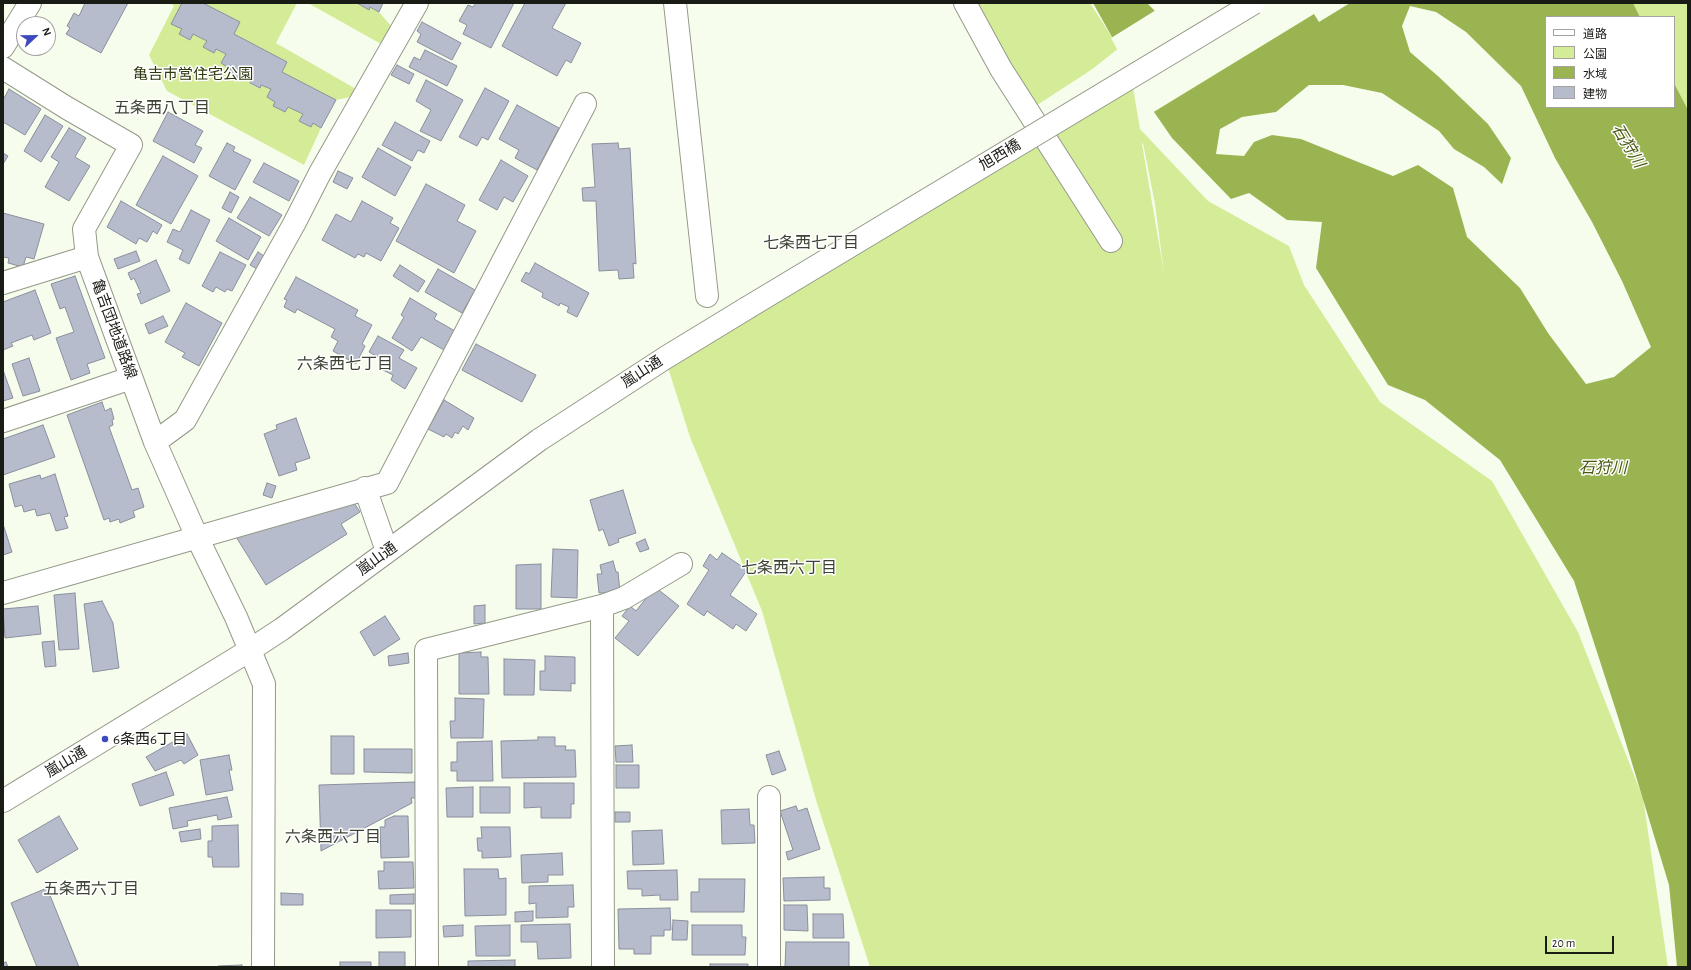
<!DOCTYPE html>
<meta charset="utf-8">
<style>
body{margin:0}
#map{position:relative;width:1691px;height:970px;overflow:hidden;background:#f7fdec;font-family:"Alegreya Sans","Noto Sans JP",sans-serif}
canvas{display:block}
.frame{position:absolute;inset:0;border:4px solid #191b15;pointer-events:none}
.legend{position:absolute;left:1545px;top:16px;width:130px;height:92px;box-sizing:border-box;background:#fff;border:1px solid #a3a4a1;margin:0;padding:5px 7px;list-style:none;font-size:12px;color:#191b15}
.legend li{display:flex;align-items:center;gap:8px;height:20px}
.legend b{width:20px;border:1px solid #a3a4a1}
.north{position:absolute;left:16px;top:16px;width:40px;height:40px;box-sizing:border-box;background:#fff;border:1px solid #a3a4a1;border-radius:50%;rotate:68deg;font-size:11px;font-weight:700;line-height:16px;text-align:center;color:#191b15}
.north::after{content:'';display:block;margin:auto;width:14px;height:18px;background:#3d4abd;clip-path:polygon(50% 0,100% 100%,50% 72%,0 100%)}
.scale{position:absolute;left:1545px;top:936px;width:69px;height:18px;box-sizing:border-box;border:2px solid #191b15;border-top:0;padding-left:5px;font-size:12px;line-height:14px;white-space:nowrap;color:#191b15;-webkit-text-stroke:3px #fff;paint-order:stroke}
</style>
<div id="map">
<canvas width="1691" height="970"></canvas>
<div class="frame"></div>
<ul class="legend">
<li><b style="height:5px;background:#fff"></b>道路</li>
<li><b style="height:11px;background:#d4ec98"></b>公園</li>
<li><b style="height:11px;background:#9bb452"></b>水域</li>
<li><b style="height:11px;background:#b7bccc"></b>建物</li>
</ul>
<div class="north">N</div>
<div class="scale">20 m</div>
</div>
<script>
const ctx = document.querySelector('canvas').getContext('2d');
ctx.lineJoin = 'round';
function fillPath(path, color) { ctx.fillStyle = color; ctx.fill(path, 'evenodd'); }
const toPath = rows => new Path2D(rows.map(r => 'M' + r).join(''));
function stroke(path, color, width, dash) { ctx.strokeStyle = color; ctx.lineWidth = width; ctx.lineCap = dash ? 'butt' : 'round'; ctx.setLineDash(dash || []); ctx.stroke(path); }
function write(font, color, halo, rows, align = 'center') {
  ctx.font = font + ' "Alegreya Sans","Noto Sans JP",sans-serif'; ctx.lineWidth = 3; ctx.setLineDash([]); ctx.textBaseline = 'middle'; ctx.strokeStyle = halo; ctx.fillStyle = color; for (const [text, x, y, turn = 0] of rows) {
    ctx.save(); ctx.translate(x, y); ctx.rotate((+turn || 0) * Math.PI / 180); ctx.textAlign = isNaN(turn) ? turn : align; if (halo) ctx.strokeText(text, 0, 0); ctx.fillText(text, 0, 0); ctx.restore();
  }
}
fillPath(toPath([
 [170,3,182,3,182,29,180,34,190,40,193,34,207,41,204,47,214,53,216,49,226,54,221,63,229,68,228,72,238,78,242,72,253,77,250,84,259,88,261,85,271,89,267,97,275,102,273,106,285,112,288,107,303,114,299,121,311,127,313,123,321,128,304,165,167,91,149,55,174,6],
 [203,3,297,3,276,43,356,89,350,97,336,100,282,72,287,62,234,34,240,22],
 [308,3,357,3,369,10,370,7,379,12,391,26,381,44],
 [965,3,1090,3,1119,48,1091,70,1028,111],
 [1633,3,1688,3,1688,110,1674,83,1674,17,1640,17],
 [1131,76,1140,129,1208,201,1289,246,1304,285,1380,402,1492,481,1578,632,1643,798,1668,967,870,967,816,800,762,611,690,437,665,358],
 [1143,143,1155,204,1164,273,1142,144]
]), '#d4ec98');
fillPath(toPath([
 [1093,3,1147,3,1161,17,1177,3,1633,3,1640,17,1546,17,1546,107,1674,107,1674,83,1688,110,1688,967,1677,967,1669,885,1618,717,1574,581,1500,460,1425,400,1388,385,1316,268,1322,222,1287,220,1249,193,1231,199,1172,138,1154,112],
 [1410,6,1436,12,1466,32,1521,86,1555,158,1592,222,1622,281,1651,347,1614,377,1586,384,1548,333,1520,288,1467,237,1453,188,1418,165,1393,176,1301,139,1272,135,1254,142,1244,156,1216,154,1220,129,1242,117,1276,112,1309,85,1343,85,1382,93,1439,131,1454,149,1484,167,1502,184,1511,158,1488,124,1439,77,1410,52,1402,26]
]), '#9bb452');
fillPath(toPath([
 [1174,3,1350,3,1319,22,1314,14,1152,113,1111,38,1156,10,1161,15]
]), '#f7fdec');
const building = toPath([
 [85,3,128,3,101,53,66,34,70,28,67,26,74,13,79,16,85,3],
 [182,3,203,3,240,22,234,34,287,62,282,72,336,100,321,128,313,123,311,127,299,121,303,114,288,107,285,112,273,106,275,102,267,97,271,89,261,85,260,88,250,83,253,77,242,72,239,78,227,72,229,68,221,63,226,54,216,49,214,53,203,47,207,41,193,34,190,40,179,34,182,29,171,24,182,3],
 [357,3,383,3,379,12,370,7,369,10,357,3],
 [476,3,514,3,491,48,463,34,467,25,459,21,468,5,473,7,476,3],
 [525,3,566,3,552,28,581,43,571,63,566,60,557,76,502,46,525,3],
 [422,22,461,43,452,60,417,42,421,34,417,31,422,22],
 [425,50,457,66,447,86,409,67,414,57,420,60,425,50],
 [397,65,414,74,409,84,391,75,397,65],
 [426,80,463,100,441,141,420,131,431,110,416,101,426,80],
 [485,88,509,101,488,140,482,137,477,146,459,137,485,88],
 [9,89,41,109,25,135,3,122,3,100,9,89],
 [517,105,559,128,537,170,515,158,519,150,499,139,517,105],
 [168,112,203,131,195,145,202,148,194,163,153,141,168,112],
 [45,115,63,126,41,162,24,151,45,115],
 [395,122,430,141,424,153,418,150,412,161,382,145,395,122],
 [69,128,86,138,75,157,90,166,69,201,45,187,59,162,51,157,69,128],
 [227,143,235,147,233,151,251,160,235,190,209,176,227,143],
 [618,143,619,149,630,148,636,264,633,263,634,278,619,279,618,270,599,271,596,201,583,201,582,188,595,187,592,144,618,143],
 [378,148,411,167,395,196,362,177,378,148],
 [3,153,8,156,3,164,3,153],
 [163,156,198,176,171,224,136,205,163,156],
 [501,160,528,176,513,202,504,197,497,210,479,200,501,160],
 [264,163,299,181,289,201,253,182,264,163],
 [338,171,353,178,347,189,333,182,338,171],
 [426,184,465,205,457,221,476,231,454,273,396,241,426,184],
 [230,192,239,197,231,213,222,208,230,192],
 [250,197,282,215,269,236,237,218,250,197],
 [121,201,162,225,157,234,153,231,147,242,139,238,136,244,107,227,121,201],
 [362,201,393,218,390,223,399,228,381,261,366,253,364,257,358,254,355,258,322,240,336,214,351,222,362,201],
 [191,210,210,220,189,264,179,259,183,250,167,242,173,229,180,232,191,210],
 [3,213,44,224,34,259,26,257,23,267,8,263,9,258,3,257,3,213],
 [229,218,261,237,248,260,216,241,229,218],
 [136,251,140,261,118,269,114,259,136,251],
 [220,252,246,265,232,291,227,289,225,292,216,287,213,292,202,286,220,252],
 [258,252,264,256,257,269,250,265,258,252],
 [156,260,170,291,141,304,137,294,141,293,134,278,131,280,128,273,156,260],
 [535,263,589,293,577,317,567,312,569,307,560,303,559,306,542,297,543,293,521,281,526,272,529,274,535,263],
 [400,265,425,281,418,292,393,276,400,265],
 [438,269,475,290,462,313,425,292,438,269],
 [75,276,105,358,87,364,90,373,71,380,56,338,74,332,65,307,60,309,51,284,75,276],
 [296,277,358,310,355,316,372,325,362,344,365,346,356,364,333,351,338,341,331,337,335,329,297,309,295,313,284,307,287,300,284,299,296,277],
 [35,290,51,333,34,340,32,335,11,343,13,346,3,350,3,302,35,290],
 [410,298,437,314,434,319,455,331,444,350,421,337,412,351,392,338,404,317,401,315,410,298],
 [186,303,222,323,199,366,182,357,185,353,165,342,186,303],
 [163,316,168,326,149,334,145,324,163,316],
 [378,336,404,350,399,358,417,368,405,389,391,380,393,375,381,369,385,361,369,352,378,336],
 [476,344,536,375,522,402,462,370,476,344],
 [29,358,40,391,23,396,12,364,29,358],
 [3,370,13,398,3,401,3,370],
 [444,400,474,418,468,430,463,426,458,434,455,432,452,438,446,434,444,437,428,429,444,400],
 [102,402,105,411,111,408,114,419,112,420,113,425,109,427,132,490,138,488,144,507,133,511,135,517,120,523,119,519,110,522,109,518,104,520,67,415,102,402],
 [296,418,310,458,295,463,297,470,279,476,264,434,277,429,276,425,296,418],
 [43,425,55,457,3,475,3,439,43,425],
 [55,474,68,516,64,517,68,528,56,531,50,513,37,516,35,509,24,512,22,505,15,507,9,484,40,475,41,479,55,474],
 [267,483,276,486,272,498,263,495,267,483],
 [623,490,636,533,618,539,619,542,609,546,603,529,599,531,590,500,623,490],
 [351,498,360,512,341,524,347,534,266,585,233,532,351,498],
 [3,524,12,552,3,555,3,524],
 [645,539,649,549,640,552,636,543,645,539],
 [553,549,578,550,577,598,551,597,553,549],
 [722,553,747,570,730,595,757,614,746,631,736,624,733,629,707,611,704,616,687,604,709,570,703,566,710,554,717,560,722,553],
 [613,561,616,572,618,572,620,592,599,593,597,574,602,574,600,565,613,561],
 [541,564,541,609,516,609,516,565,541,564],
 [655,587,679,606,638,656,615,638,629,621,622,616,630,606,636,611,655,587],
 [75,593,79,649,59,650,54,595,75,593],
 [102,601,113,623,119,668,93,672,84,604,102,601],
 [485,605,485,623,474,624,474,606,485,605],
 [38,606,41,634,5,638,3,609,38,606],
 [385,616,400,639,374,656,360,632,385,616],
 [54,641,56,666,45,667,42,642,54,641],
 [481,652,481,657,488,657,489,694,459,694,459,653,481,652],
 [408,653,409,663,389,666,388,656,408,653],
 [545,656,575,657,575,684,571,683,571,691,540,690,540,671,545,671,545,656],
 [504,659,535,660,534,695,504,695,504,659],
 [455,698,484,699,483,738,451,738,450,721,455,721,455,698],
 [187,734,198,755,184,764,181,760,155,771,146,757,187,734],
 [331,736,354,736,354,774,331,774,331,736],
 [538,737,555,737,555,746,566,746,565,750,575,750,576,777,502,778,501,741,538,740,538,737],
 [492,741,493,781,457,781,457,771,451,771,451,762,457,762,457,742,492,741],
 [632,745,633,762,616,762,615,746,632,745],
 [364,749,412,749,412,773,364,772,364,749],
 [779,751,786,770,772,775,766,755,779,751],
 [229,755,232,770,229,770,233,790,206,795,200,760,229,755],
 [616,765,639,765,639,788,616,788,616,765],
 [166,772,174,795,140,806,132,784,166,772],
 [415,782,416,798,411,798,412,803,321,851,319,785,415,782],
 [524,783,574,783,574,804,571,804,571,818,541,818,541,807,524,808,524,783],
 [473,787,473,817,447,817,446,788,473,787],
 [480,787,510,787,510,813,480,813,480,787],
 [227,797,232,817,218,820,217,815,187,821,188,826,173,829,169,808,227,797],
 [796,806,798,811,807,808,820,849,788,860,786,852,793,850,780,811,796,806],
 [749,809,750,825,754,825,755,843,722,844,721,810,749,809],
 [615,812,630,812,630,822,615,822,615,812],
 [59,816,78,849,37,873,18,840,59,816],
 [394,816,408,816,409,857,381,858,380,827,385,827,385,820,394,816],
 [238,825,239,867,213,867,212,857,208,857,208,841,212,841,212,826,238,825],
 [481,827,510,827,511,857,482,858,482,851,478,851,477,838,482,838,481,827],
 [200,829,201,839,181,842,179,832,200,829],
 [662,830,664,864,633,865,632,831,662,830],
 [562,853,563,875,548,875,548,882,522,883,521,855,562,853],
 [384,862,413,862,414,888,379,889,378,871,384,871,384,862],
 [464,869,498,869,499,879,506,878,506,915,465,916,464,869],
 [677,870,678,900,660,900,660,895,642,896,642,889,628,889,627,871,677,870],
 [824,877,824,888,830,888,830,900,784,901,783,878,824,877],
 [699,879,745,879,744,912,691,912,691,892,699,892,699,879],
 [573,885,574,907,568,907,568,917,536,918,536,903,529,904,529,886,573,885],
 [47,888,79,967,37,967,11,903,47,888],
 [281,893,303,894,303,905,281,905,281,893],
 [414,894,414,904,390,904,390,895,414,894],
 [784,905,807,905,808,931,784,930,784,905],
 [670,908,671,930,664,930,664,936,651,936,651,954,634,954,634,949,619,949,618,909,670,908],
 [376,910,411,910,411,937,376,938,376,910],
 [533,911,533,921,515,922,515,912,533,911],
 [813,914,843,914,844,938,813,938,813,914],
 [673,920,688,921,687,940,672,940,673,920],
 [570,924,571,958,538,959,537,942,521,942,521,925,570,924],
 [463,925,463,936,444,937,443,926,463,925],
 [510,925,510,956,476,956,475,926,510,925],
 [692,925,742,925,742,937,746,937,745,955,692,955,692,925],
 [786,942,849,942,849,967,785,967,786,942],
 [379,952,405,952,405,967,379,967,379,952],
 [515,960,515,967,468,967,468,961,515,960],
 [6,962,8,967,3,967,3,963,6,962],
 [340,962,371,962,371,967,340,967,340,962],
 [710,964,748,964,748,967,710,967,710,964],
 [242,965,242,967,218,967,218,966,242,965]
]);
fillPath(building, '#b7bccc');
stroke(building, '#8a8f9e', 1);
const minor = toPath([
 [675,3,707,296],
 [965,3,1001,69,1111,241],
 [3,47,30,3],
 [3,68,67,108,131,145,84,229,87,257,155,442,197,537,236,617,264,684,263,967],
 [3,283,87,257],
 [3,421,131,378],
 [155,442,185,420,294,224,320,173,417,3],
 [365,488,387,551],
 [3,593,387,483,585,104],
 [602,606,603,967],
 [769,797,769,967],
 [3,801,250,650,282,629,539,440,665,358,747,308],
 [427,967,426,650,602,606,624,598,681,564]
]);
stroke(minor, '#949989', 24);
stroke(minor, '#fff', 22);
const minorBridge = toPath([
 [747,308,1254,3]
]);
stroke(minorBridge, '#949989', 24, []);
stroke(minorBridge, '#fff', 22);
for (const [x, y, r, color] of [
 [105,739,4,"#3d4abd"]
]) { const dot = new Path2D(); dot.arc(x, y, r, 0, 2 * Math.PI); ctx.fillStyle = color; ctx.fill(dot); stroke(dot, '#fff', 1.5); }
write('15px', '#2d370d', '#fff', [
 ["亀吉市営住宅公園",193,74]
]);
write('15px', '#191b15', '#fff', [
 ["旭西橋",1000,155,-31],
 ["亀吉団地道路線",114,329,70],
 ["嵐山通",642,372,-33],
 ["嵐山通",377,559,-36],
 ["嵐山通",66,762,-31]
]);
write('15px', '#191b15', '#fff', [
 ["6条西6丁目",113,739]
], 'left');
write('16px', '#3d4234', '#fff', [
 ["五条西八丁目",162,108],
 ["七条西七丁目",811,243],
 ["六条西七丁目",345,364],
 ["七条西六丁目",789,568],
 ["六条西六丁目",333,837],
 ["五条西六丁目",91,889]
]);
write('italic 16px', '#495912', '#fff', [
 ["石狩川",1628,146,59],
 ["石狩川",1603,468]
]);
</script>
